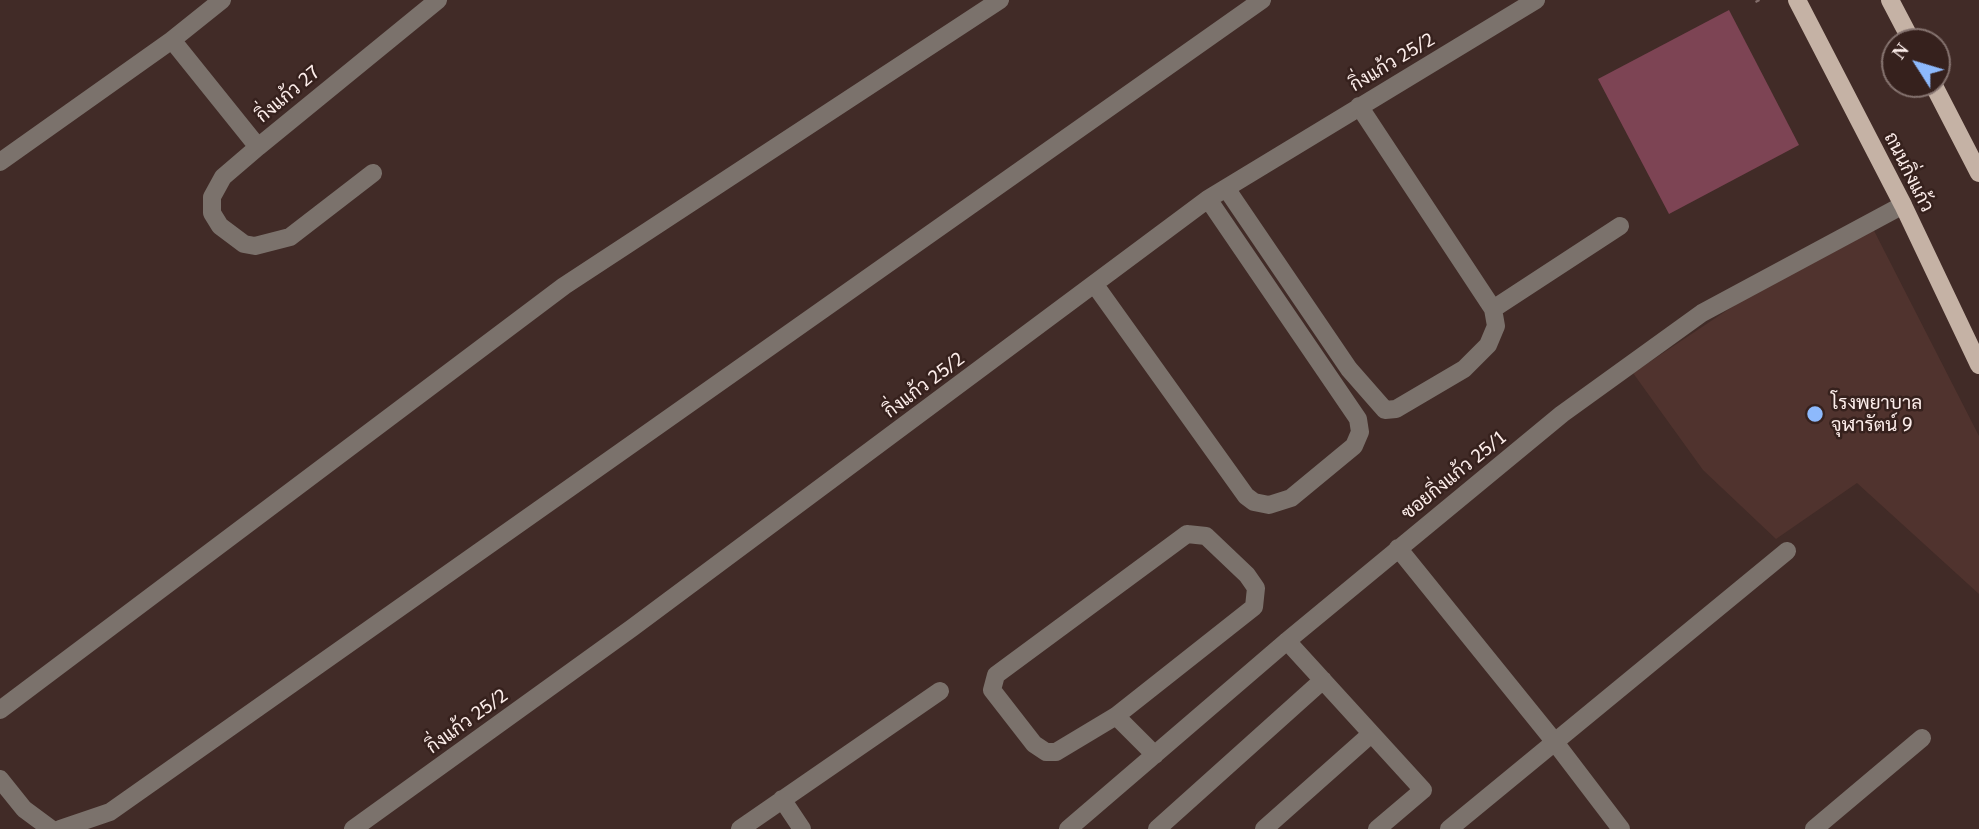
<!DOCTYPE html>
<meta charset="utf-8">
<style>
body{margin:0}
#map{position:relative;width:1979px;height:829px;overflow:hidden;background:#412b27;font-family:Georgia,serif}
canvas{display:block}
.north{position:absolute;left:1881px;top:28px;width:70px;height:70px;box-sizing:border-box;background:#36211d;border:2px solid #85736f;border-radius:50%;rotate:307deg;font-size:19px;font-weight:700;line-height:28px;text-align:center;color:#fcedea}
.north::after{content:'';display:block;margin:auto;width:24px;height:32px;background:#8db9fc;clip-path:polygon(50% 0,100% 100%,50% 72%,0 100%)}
</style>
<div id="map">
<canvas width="1979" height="829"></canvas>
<div class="north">N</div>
</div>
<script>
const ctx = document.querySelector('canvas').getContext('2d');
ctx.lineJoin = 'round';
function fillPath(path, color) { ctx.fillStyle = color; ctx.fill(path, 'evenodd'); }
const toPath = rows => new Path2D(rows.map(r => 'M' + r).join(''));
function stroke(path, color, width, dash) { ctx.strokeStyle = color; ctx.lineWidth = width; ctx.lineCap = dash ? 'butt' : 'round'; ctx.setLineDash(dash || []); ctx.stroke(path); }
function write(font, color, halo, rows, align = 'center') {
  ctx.font = font + ' Georgia,Sarabun,serif'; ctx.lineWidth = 5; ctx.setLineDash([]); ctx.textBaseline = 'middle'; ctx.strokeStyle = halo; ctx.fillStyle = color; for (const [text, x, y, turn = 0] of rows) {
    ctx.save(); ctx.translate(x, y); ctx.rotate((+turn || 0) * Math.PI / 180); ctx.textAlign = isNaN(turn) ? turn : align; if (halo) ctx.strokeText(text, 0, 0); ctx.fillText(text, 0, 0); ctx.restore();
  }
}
fillPath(toPath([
 [1867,217,1979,436,1979,594,1857,483,1776,539,1703,470,1633,373]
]), '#50332e');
fillPath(toPath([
 [1729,10,1799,145,1669,214,1598,79]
]), '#7d4454');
stroke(toPath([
 [1757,0,1758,2]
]), '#836f6c', 4.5, [5, 5]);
stroke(toPath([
 [222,0,172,40,258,147,438,0],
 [258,147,223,177,212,197,212,213,220,226,244,244,255,246,290,237,373,173],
 [0,162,172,40],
 [1226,188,1349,369,1385,410,1396,409,1464,369,1488,345,1496,326,1493,309,1359,106],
 [1095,285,1246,496,1254,502,1269,505,1291,498,1354,446,1360,432,1358,419,1208,199],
 [1493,309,1620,226],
 [1187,534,1206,536,1247,575,1256,588,1254,607,1116,716,1056,752,1046,752,1034,744,992,690,996,675,1187,534],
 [1398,548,1554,741,1621,829],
 [1287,641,1423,790,1377,829],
 [0,710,564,286,1000,0],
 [1116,716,1155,755],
 [0,779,24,809,51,829],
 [782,799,802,829],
 [60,829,110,812,1262,0],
 [353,829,632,628,1208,199,1536,0],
 [740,829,940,691],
 [1068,829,1287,641,1562,414,1702,313,1903,205],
 [1157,829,1323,680],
 [1264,829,1371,734],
 [1449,829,1787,551],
 [1814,829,1922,738]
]), '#7b726c', 18);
stroke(toPath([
 [1797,0,1903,205,1979,365],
 [1890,0,1912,42],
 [1933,84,1979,173]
]), '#c5b2a5', 18);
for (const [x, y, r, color] of [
 [1815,414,9,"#8db9fc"]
]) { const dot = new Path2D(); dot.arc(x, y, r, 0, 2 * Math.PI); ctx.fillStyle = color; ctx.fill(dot); stroke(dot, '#36211d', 2.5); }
write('19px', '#fcedea', '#36211d', [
 ["กิ่งแก้ว 25/2",1392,62,-31],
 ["กิ่งแก้ว 27",288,94,-40],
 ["ถนนกิ่งแก้ว",1909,172,63],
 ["กิ่งแก้ว 25/2",924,385,-37],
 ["ซอยกิ่งแก้ว 25/1",1454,475,-39],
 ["กิ่งแก้ว 25/2",467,721,-36]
]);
write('19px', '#fcedea', '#36211d', [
 ["โรงพยาบาล",1831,403],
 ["จุฬารัตน์ 9",1831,425]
], 'left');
</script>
